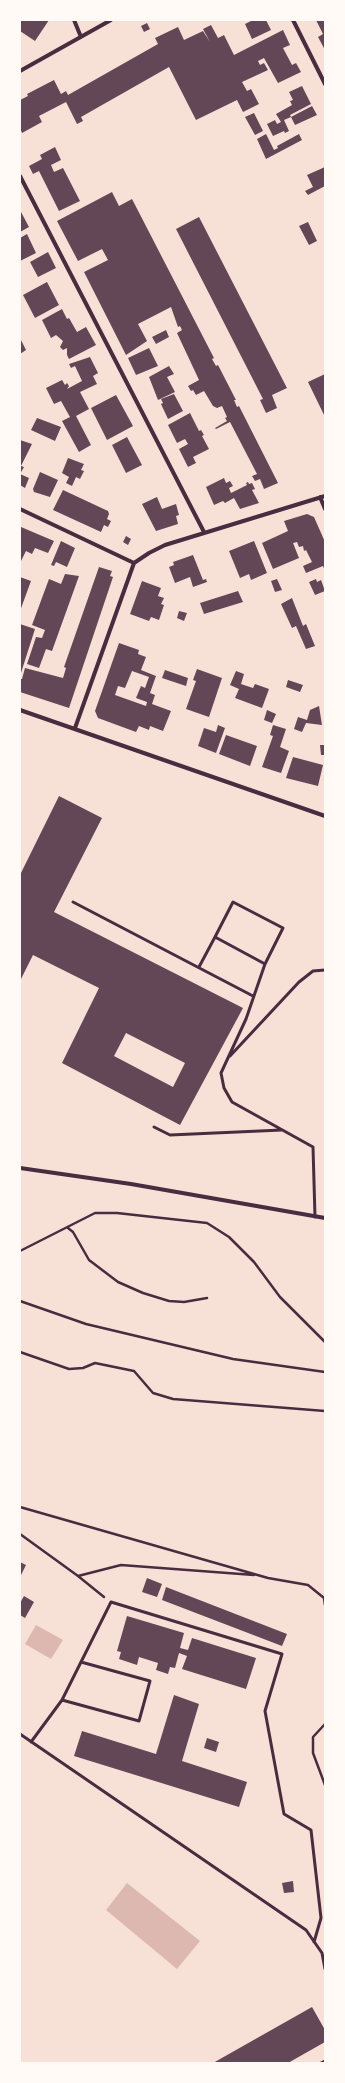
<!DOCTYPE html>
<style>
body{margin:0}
#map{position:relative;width:345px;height:2083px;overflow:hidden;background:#f7e1d7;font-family:"Sofia Sans Condensed",sans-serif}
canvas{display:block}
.frame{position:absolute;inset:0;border:21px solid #fffaf5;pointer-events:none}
</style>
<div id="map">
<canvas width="345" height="2083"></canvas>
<div class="frame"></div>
</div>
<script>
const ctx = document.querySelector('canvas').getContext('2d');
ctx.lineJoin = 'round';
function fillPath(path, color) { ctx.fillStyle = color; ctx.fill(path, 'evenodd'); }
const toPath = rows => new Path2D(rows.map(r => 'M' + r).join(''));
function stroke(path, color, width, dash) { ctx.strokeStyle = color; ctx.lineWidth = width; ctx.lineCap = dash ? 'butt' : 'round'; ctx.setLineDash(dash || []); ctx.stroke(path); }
fillPath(toPath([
 [36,1625,63,1640,51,1659,25,1644],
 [127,1883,200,1941,177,1969,106,1910]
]), '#dcb8b0');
fillPath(toPath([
 [20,20,49,20,35,41,20,31],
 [253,20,266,20,271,30,252,39,245,24],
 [316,20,325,20,325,50,318,37,323,34],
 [147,23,150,29,144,32,141,26],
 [211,25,218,38,224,35,234,55,283,30,290,45,283,48,292,65,296,63,301,72,278,83,264,58,258,61,260,65,264,63,268,70,242,82,247,91,251,89,259,104,243,112,237,100,196,120,169,67,81,117,83,121,77,124,66,102,39,116,42,122,22,133,20,128,20,100,28,96,27,94,54,80,61,94,66,91,68,95,158,44,155,38,178,27,184,40,203,31,210,42,203,29],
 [302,86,311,104,290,115,291,117,284,120,289,131,285,133,284,131,273,136,267,124,275,120,277,124,281,122,276,114,292,105,290,101,293,100,289,92],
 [312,106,317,115,295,125,291,117],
 [254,113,263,131,255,135,245,117],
 [266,134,274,150,278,148,277,146,299,134,302,140,266,159,257,139],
 [55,147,61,160,51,165,54,172,63,168,80,201,59,211,39,171,33,174,29,166,42,159,40,155],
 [325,167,325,186,308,195,305,191,313,187,307,175],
 [112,192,119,206,132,199,214,358,212,359,216,366,218,365,236,400,234,400,237,407,239,406,278,483,264,489,260,479,255,481,252,476,257,474,230,422,216,429,215,428,227,421,225,418,227,417,222,406,217,408,213,406,204,391,196,395,193,390,191,391,188,386,199,380,177,333,182,330,180,326,178,327,171,307,138,324,147,341,126,355,84,272,108,260,102,249,78,261,57,221],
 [20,210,29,227,20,232],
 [199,217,287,388,272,395,277,408,266,413,260,400,263,399,176,229],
 [308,222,317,241,309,245,299,226],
 [27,234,36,253,20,261,20,238],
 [48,252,56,268,38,277,30,262],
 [47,282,59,305,35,318,23,295],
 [62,309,67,319,69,318,77,332,86,327,96,345,69,359,67,355,67,348,63,350,60,347,63,341,56,335,51,338,42,320],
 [166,330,169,337,156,344,152,337],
 [20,338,26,350,20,354],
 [149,348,158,366,136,375,128,358],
 [90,357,98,373,93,376,97,384,80,392,89,409,76,416,91,445,79,452,62,421,70,417,61,401,54,404,46,388,62,380,65,385,67,383,69,386,67,389,82,381,75,366,71,368,69,364],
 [169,366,174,374,167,377,175,392,158,400,149,377],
 [325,374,325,417,308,382],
 [174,394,183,411,168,419,161,404,163,403,161,399],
 [116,395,133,426,107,440,91,408],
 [190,413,199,431,201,430,204,435,202,436,209,449,193,457,196,463,188,467,179,449,188,444,185,439,177,443,168,425],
 [37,418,61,427,55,441,31,430],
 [127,437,142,465,126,473,112,445],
 [20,440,32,444,21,466,24,467,20,474,29,478,25,488,20,485],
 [68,458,84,464,81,470,84,471,80,479,76,477,72,486,66,483,69,477,62,473],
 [40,472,58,480,50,497,34,492,33,489],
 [224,478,226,483,230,481,233,486,229,488,231,493,247,485,246,483,248,482,249,484,252,483,255,489,252,490,259,503,240,509,234,498,225,503,223,501,214,505,206,487],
 [63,490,108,511,109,514,107,519,111,521,108,527,104,525,101,532,53,510],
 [157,497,162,509,176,504,179,515,176,516,178,524,156,531,142,504],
 [307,514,314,517,325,542,325,571,323,566,306,573,303,566,312,562,306,550,304,551,303,546,299,547,297,542,293,543,299,558,273,569,262,543,288,531,284,521],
 [21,527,54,541,48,553,35,548,32,554,26,551,20,563],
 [126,536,131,539,128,545,123,542],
 [61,541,75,548,67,567,56,562,54,566,51,565],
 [254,541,267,573,251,580,249,574,240,578,229,551],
 [193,555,203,580,206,579,207,582,193,587,190,577,175,583,169,567,174,565,173,562],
 [99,567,112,571,110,576,113,577,69,708,20,692,20,679,22,679,25,668,63,678,66,668,64,667],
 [65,574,79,576,52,651,46,649,39,668,27,664,36,637,42,638,45,630,32,625,49,579,61,584],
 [20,577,31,581,20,611],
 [277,579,282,590,275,592,271,581],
 [316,579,317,582,321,580,325,591,315,595,309,582],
 [142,581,161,588,158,596,164,598,161,604,164,605,159,620,151,617,149,621,130,614],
 [238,591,243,602,204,614,200,603],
 [292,598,303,626,306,624,315,646,306,649,296,626,292,628,281,604],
 [179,611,187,613,184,621,177,618],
 [20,624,35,629,20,676],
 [119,643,139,650,138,654,146,657,141,670,156,676,150,693,155,695,152,704,171,711,163,731,150,726,149,730,139,726,136,732,98,718,95,711],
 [132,671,149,677,145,688,141,686,136,698,147,702,146,706,115,695,118,686,125,688],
 [197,669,222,678,209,717,186,709,196,681,193,680],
 [165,670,188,678,186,686,162,678],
 [236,671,244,674,241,684,253,688,255,684,269,689,262,708,235,698,239,689,230,685],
 [288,680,303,685,300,692,286,687],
 [319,706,322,725,306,723,302,732,294,729,298,717,307,720,310,710],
 [267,710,276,714,272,723,264,720],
 [218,725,225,728,216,753,198,746,204,728,216,732],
 [273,725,286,729,280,747,289,751,281,773,262,767,273,736,270,735],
 [226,735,257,746,250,766,219,754],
 [320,745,325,745,325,755,321,755],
 [293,757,323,765,318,786,286,778],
 [59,796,102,818,54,912,243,1008,180,1125,62,1063,99,988,33,955,20,981,20,875],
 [126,1033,185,1063,173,1087,114,1056],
 [20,1562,26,1565,20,1577],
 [147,1578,162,1584,157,1597,142,1592],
 [166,1587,287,1634,282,1646,162,1600],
 [24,1596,34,1602,25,1618,20,1615,20,1603],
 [127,1616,184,1633,180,1648,188,1650,192,1638,256,1658,246,1689,182,1669,187,1656,179,1653,175,1668,170,1667,168,1674,156,1670,158,1663,139,1657,137,1665,119,1659,121,1652,117,1651],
 [174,1695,199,1704,182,1761,247,1782,239,1807,74,1756,82,1731,156,1754],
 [207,1738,219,1742,216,1752,204,1748],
 [293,1881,294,1892,284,1893,282,1883],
 [312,2007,325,2030,325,2042,288,2063,213,2063]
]), '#644757');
stroke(toPath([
 [68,1228,73,1232,89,1260,118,1282,143,1293,169,1301,184,1302,207,1298],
 [20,1251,95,1213,117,1213,207,1223,229,1237,254,1262,280,1297,325,1342],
 [20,1301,86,1324,233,1359,325,1372],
 [20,1352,69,1369,83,1368,95,1363,134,1371,153,1393,173,1399,325,1411],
 [20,1507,268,1578,308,1585,324,1598,325,1605],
 [20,1534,78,1576,104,1597],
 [78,1576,121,1565,254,1575],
 [325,1724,313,1737,313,1753,325,1785]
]), '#4a2c40', 2.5);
stroke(toPath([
 [73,902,253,996],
 [265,964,215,937,233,902,283,928,265,964,246,1019,221,1073,224,1088,232,1102,313,1147,315,1217],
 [199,967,215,937],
 [230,1056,299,982,313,971,325,970],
 [154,1127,170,1135,282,1130],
 [62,1700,139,1721,150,1681,81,1662],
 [20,1734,306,1930,322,1953,325,1969],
 [31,1742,62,1700,111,1602,282,1654,265,1711,284,1814,311,1830,321,1918,314,1942],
 [321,2063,325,2061]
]), '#4a2c40', 3);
stroke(toPath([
 [74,20,81,37],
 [293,20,325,84],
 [20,71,111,20],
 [20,176,204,532],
 [320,497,325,509],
 [20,509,134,563],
 [20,710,325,816],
 [75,728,134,563,149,553,165,545,325,496],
 [20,1168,131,1184,325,1218]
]), '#4a2c40', 4);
</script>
